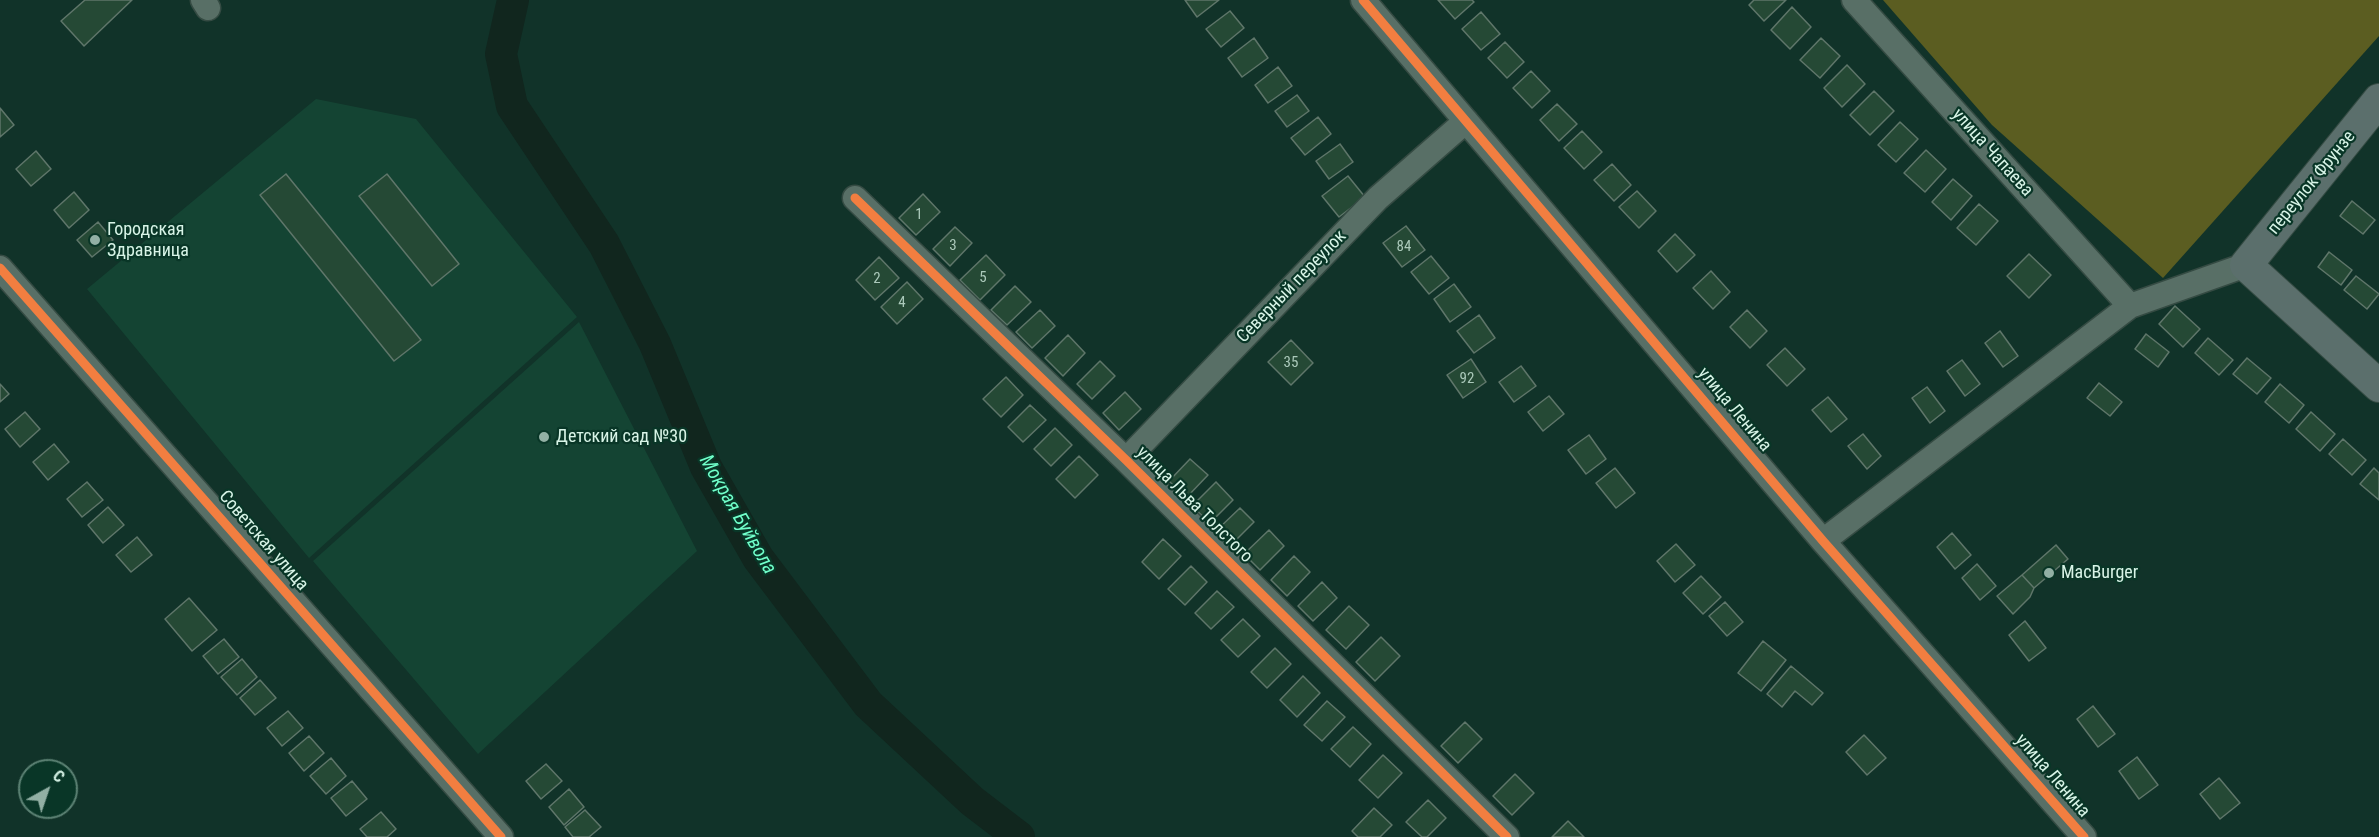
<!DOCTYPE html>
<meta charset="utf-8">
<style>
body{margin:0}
#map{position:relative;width:2379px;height:837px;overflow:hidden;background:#113329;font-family:"Roboto Condensed",sans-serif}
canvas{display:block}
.north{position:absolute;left:18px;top:759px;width:60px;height:60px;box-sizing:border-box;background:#093627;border:2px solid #5c8274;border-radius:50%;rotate:40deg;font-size:16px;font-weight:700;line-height:24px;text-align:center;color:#d8f4e7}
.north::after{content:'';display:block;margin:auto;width:21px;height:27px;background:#92b0a4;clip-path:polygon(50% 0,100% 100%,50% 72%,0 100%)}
</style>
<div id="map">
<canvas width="2379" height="837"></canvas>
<div class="north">С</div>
</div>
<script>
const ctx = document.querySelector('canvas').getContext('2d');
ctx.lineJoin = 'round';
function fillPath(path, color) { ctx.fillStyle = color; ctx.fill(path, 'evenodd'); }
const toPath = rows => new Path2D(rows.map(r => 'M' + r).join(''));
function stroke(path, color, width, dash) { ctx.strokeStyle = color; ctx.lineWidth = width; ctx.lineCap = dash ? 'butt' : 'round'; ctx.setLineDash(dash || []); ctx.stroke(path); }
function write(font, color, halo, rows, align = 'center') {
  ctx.font = font + ' "Roboto Condensed",sans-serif'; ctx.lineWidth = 4.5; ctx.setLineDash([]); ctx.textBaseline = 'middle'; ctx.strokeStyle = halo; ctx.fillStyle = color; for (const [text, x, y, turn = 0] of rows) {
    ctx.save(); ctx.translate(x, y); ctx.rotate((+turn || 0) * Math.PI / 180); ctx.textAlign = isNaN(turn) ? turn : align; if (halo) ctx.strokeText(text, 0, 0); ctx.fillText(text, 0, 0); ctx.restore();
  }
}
fillPath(toPath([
 [316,99,416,119,577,317,309,558,87,289],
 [579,322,697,551,478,754,313,561]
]), '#144433');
fillPath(toPath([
 [1883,0,2379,0,2379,36,2163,278,1992,125]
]), '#5b5d21');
stroke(toPath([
 [513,0,501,54,512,106,604,244,655,344,706,467,758,558,868,704,972,801,1019,837]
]), '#11261e', 32);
const building = toPath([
 [85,0,132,0,84,46,61,21,85,0],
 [1185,0,1219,0,1197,17,1185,0],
 [1438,0,1472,0,1474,2,1455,19,1438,0],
 [1754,0,1786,0,1764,21,1749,5,1754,0],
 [1792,7,1811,27,1790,49,1771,30,1792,7],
 [1230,11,1244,28,1221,47,1206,29,1230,11],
 [1481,12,1500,34,1481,50,1462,29,1481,12],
 [1254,38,1268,58,1242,77,1228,58,1254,38],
 [1821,38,1840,56,1820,78,1800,60,1821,38],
 [1505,42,1524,62,1507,78,1488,58,1505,42],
 [1847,65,1865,84,1842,107,1824,88,1847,65],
 [1278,67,1292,86,1268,103,1255,85,1278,67],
 [1531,71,1550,91,1532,108,1513,88,1531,71],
 [1874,91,1894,111,1870,135,1850,115,1874,91],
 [1297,95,1309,111,1287,127,1275,111,1297,95],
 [1557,104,1577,124,1559,141,1540,120,1557,104],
 [0,108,14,125,0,137,0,108],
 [1318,117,1331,134,1305,155,1291,138,1318,117],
 [1900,122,1918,139,1896,162,1878,145,1900,122],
 [1582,131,1602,152,1584,169,1564,148,1582,131],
 [1340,144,1353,162,1329,179,1316,161,1340,144],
 [1926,150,1946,169,1925,192,1904,173,1926,150],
 [36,151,51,169,31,186,16,169,36,151],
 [1612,164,1631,185,1614,201,1594,180,1612,164],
 [286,174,421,340,394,361,260,195,286,174],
 [387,174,459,264,432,286,359,196,387,174],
 [1348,176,1365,197,1339,217,1322,196,1348,176],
 [1953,179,1972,196,1951,220,1932,202,1953,179],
 [1637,191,1656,211,1639,228,1619,207,1637,191],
 [74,192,89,210,69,228,54,210,74,192],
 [923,194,940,212,916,235,899,218,923,194],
 [2352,201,2375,220,2363,234,2340,216,2352,201],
 [1979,204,1998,221,1976,245,1957,228,1979,204],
 [98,222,113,240,92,257,77,240,98,222],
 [1406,226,1425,250,1402,267,1383,243,1406,226],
 [955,227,972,243,950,266,933,249,955,227],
 [1675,234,1695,255,1677,272,1658,251,1675,234],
 [2329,252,2352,270,2341,285,2318,267,2329,252],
 [2029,254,2051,275,2029,298,2007,276,2029,254],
 [986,255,1005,275,980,300,960,280,986,255],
 [1431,256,1449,278,1429,294,1411,272,1431,256],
 [879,257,899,278,875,300,856,280,879,257],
 [1711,271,1730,292,1713,309,1693,288,1711,271],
 [2356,276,2379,294,2367,309,2344,290,2356,276],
 [907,282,923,299,897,324,881,307,907,282],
 [1454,284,1471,307,1450,322,1434,299,1454,284],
 [1015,286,1031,302,1007,325,991,310,1015,286],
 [2175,306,2200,329,2183,347,2159,324,2175,306],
 [1040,310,1055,326,1032,348,1016,332,1040,310],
 [1747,310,1767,331,1750,348,1730,327,1747,310],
 [1479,315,1495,338,1474,353,1457,331,1479,315],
 [2000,331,2018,356,2003,367,1985,343,2000,331],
 [2146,334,2169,352,2158,367,2135,349,2146,334],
 [1068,335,1085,353,1063,376,1045,358,1068,335],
 [2208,338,2233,360,2219,375,2195,353,2208,338],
 [1291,340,1313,363,1291,385,1268,362,1291,340],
 [1785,348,1805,369,1787,386,1767,365,1785,348],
 [2247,358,2271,378,2257,394,2233,374,2247,358],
 [1471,359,1486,382,1463,398,1447,375,1471,359],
 [1962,360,1980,384,1965,396,1947,371,1962,360],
 [1100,361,1115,376,1092,399,1077,384,1100,361],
 [1521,366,1536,386,1514,402,1499,382,1521,366],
 [1006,377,1023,395,1001,417,983,399,1006,377],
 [2099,383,2122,402,2110,416,2087,398,2099,383],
 [0,384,9,394,0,402,0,384],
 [2280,384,2304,405,2289,423,2265,402,2280,384],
 [1927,387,1945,411,1930,423,1912,398,1927,387],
 [1125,392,1141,409,1119,430,1103,413,1125,392],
 [1549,396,1564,414,1543,431,1528,412,1549,396],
 [1828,397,1847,419,1831,432,1812,410,1828,397],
 [1030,405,1046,420,1023,442,1008,427,1030,405],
 [25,412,40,429,20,447,5,429,25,412],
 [2311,412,2335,434,2320,451,2296,429,2311,412],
 [1055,428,1072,445,1051,466,1034,449,1055,428],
 [1863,434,1881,456,1867,469,1848,446,1863,434],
 [1589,435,1606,459,1586,474,1568,450,1589,435],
 [2343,439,2366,460,2352,475,2329,454,2343,439],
 [54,444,69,462,48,480,33,462,54,444],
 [1079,456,1098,475,1075,498,1056,479,1079,456],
 [1190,459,1208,475,1186,498,1169,481,1190,459],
 [1615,468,1635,493,1616,508,1596,483,1615,468],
 [2374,468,2379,473,2379,500,2360,484,2374,468],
 [87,482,103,500,82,517,67,499,87,482],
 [1216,482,1233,500,1210,523,1192,506,1216,482],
 [108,507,124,525,103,543,88,525,108,507],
 [1240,508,1254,522,1232,544,1217,530,1240,508],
 [1269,530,1284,546,1260,570,1244,554,1269,530],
 [1952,533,1971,555,1955,569,1937,547,1952,533],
 [137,537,152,555,131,572,116,555,137,537],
 [1163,539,1181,556,1159,579,1142,562,1163,539],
 [1676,544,1695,565,1675,582,1657,561,1676,544],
 [2056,545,2068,559,2034,588,2022,575,2056,545],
 [1294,556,1310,572,1287,596,1271,580,1294,556],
 [1977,564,1996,586,1980,600,1962,578,1977,564],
 [1191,566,1207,582,1185,605,1168,589,1191,566],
 [2022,575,2034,588,2030,597,2013,614,1997,596,2022,575],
 [1701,576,1721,597,1703,614,1683,593,1701,576],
 [1322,582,1337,598,1313,621,1298,606,1322,582],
 [1217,591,1234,607,1211,629,1195,613,1217,591],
 [189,598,217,630,192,651,165,619,189,598],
 [1725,602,1743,622,1727,636,1709,616,1725,602],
 [1349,606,1369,625,1346,649,1326,630,1349,606],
 [1243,619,1260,636,1238,657,1221,640,1243,619],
 [2025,621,2046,648,2029,661,2009,635,2025,621],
 [1381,637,1400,656,1375,681,1356,662,1381,637],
 [224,639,239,657,218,674,203,656,224,639],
 [1763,641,1786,660,1761,691,1738,673,1763,641],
 [1275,648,1291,664,1267,688,1251,672,1275,648],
 [242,659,257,677,237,695,221,677,242,659],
 [1791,666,1823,693,1812,705,1795,691,1782,707,1767,694,1791,666],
 [1303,676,1320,693,1297,717,1280,700,1303,676],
 [260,680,276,698,255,715,240,698,260,680],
 [1327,701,1345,717,1322,741,1304,725,1327,701],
 [2093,706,2115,734,2098,747,2077,719,2093,706],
 [288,711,303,728,282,746,267,728,288,711],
 [1465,722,1482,739,1458,763,1441,746,1465,722],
 [1353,727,1371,744,1350,767,1331,749,1353,727],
 [1864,735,1886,758,1867,775,1846,752,1864,735],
 [309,736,324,753,304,771,289,753,309,736],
 [1383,755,1402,773,1378,798,1359,780,1383,755],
 [2137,757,2158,785,2139,799,2119,771,2137,757],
 [331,758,346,776,326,794,310,776,331,758],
 [546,764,562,781,541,799,526,781,546,764],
 [1515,774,1534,793,1512,815,1493,796,1515,774],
 [2219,778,2240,803,2220,819,2200,794,2219,778],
 [352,781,367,799,346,816,331,798,352,781],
 [569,789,584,807,564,825,549,807,569,789],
 [1428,800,1446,818,1427,837,1422,837,1406,822,1428,800],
 [1374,808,1392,825,1380,837,1358,837,1352,831,1374,808],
 [585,810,601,827,589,837,573,837,565,827,585,810],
 [381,812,396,829,387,837,367,837,360,829,381,812],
 [1568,821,1584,837,1552,837,1568,821]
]);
fillPath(building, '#254935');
stroke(building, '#5f766a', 1.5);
const minor = toPath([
 [203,0,208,8],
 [1363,0,1823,541,2084,837],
 [1854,0,2130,306],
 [855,198,1126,460,1507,837],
 [0,268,501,837],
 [1126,460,1378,198,1466,121],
 [1823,541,2130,306,2246,265]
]);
const major = toPath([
 [2379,100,2246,265,2379,386]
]);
stroke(minor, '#354b43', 27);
stroke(major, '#354b43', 34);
stroke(minor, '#586f66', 24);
stroke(major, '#5b6f6c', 32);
stroke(toPath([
 [1363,0,1823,541,2084,837],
 [855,198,1126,460,1507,837],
 [0,268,501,837]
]), '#f27e40', 9);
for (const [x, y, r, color] of [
 [95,240,6,"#92b0a4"],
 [544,437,6,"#92b0a4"],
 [2049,573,6,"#92b0a4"]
]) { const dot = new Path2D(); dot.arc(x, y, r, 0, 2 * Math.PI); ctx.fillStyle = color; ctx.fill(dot); stroke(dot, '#093627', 2); }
write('15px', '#abc9ba', null, [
 ["1",919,215],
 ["3",953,246],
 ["84",1404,247],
 ["5",983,278],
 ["2",877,279],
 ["4",902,303],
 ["35",1291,363],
 ["92",1467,379]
]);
write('18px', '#d8f4e7', '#093627', [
 ["улица Чапаева",1992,153,48],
 ["переулок Фрунзе",2312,183,-51],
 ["Северный переулок",1292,287,-46],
 ["улица Ленина",1734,410,50],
 ["улица Льва Толстого",1194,505,45],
 ["Советская улица",263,541,49],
 ["улица Ленина",2052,776,49]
]);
write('18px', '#d8f4e7', '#093627', [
 ["Городская",107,230],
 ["Здравница",107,251],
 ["Детский сад №30",556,437],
 ["MacBurger",2061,573]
], 'left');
write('italic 20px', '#70ffca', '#093627', [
 ["Мокрая Буйвола",737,515,60]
]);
</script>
